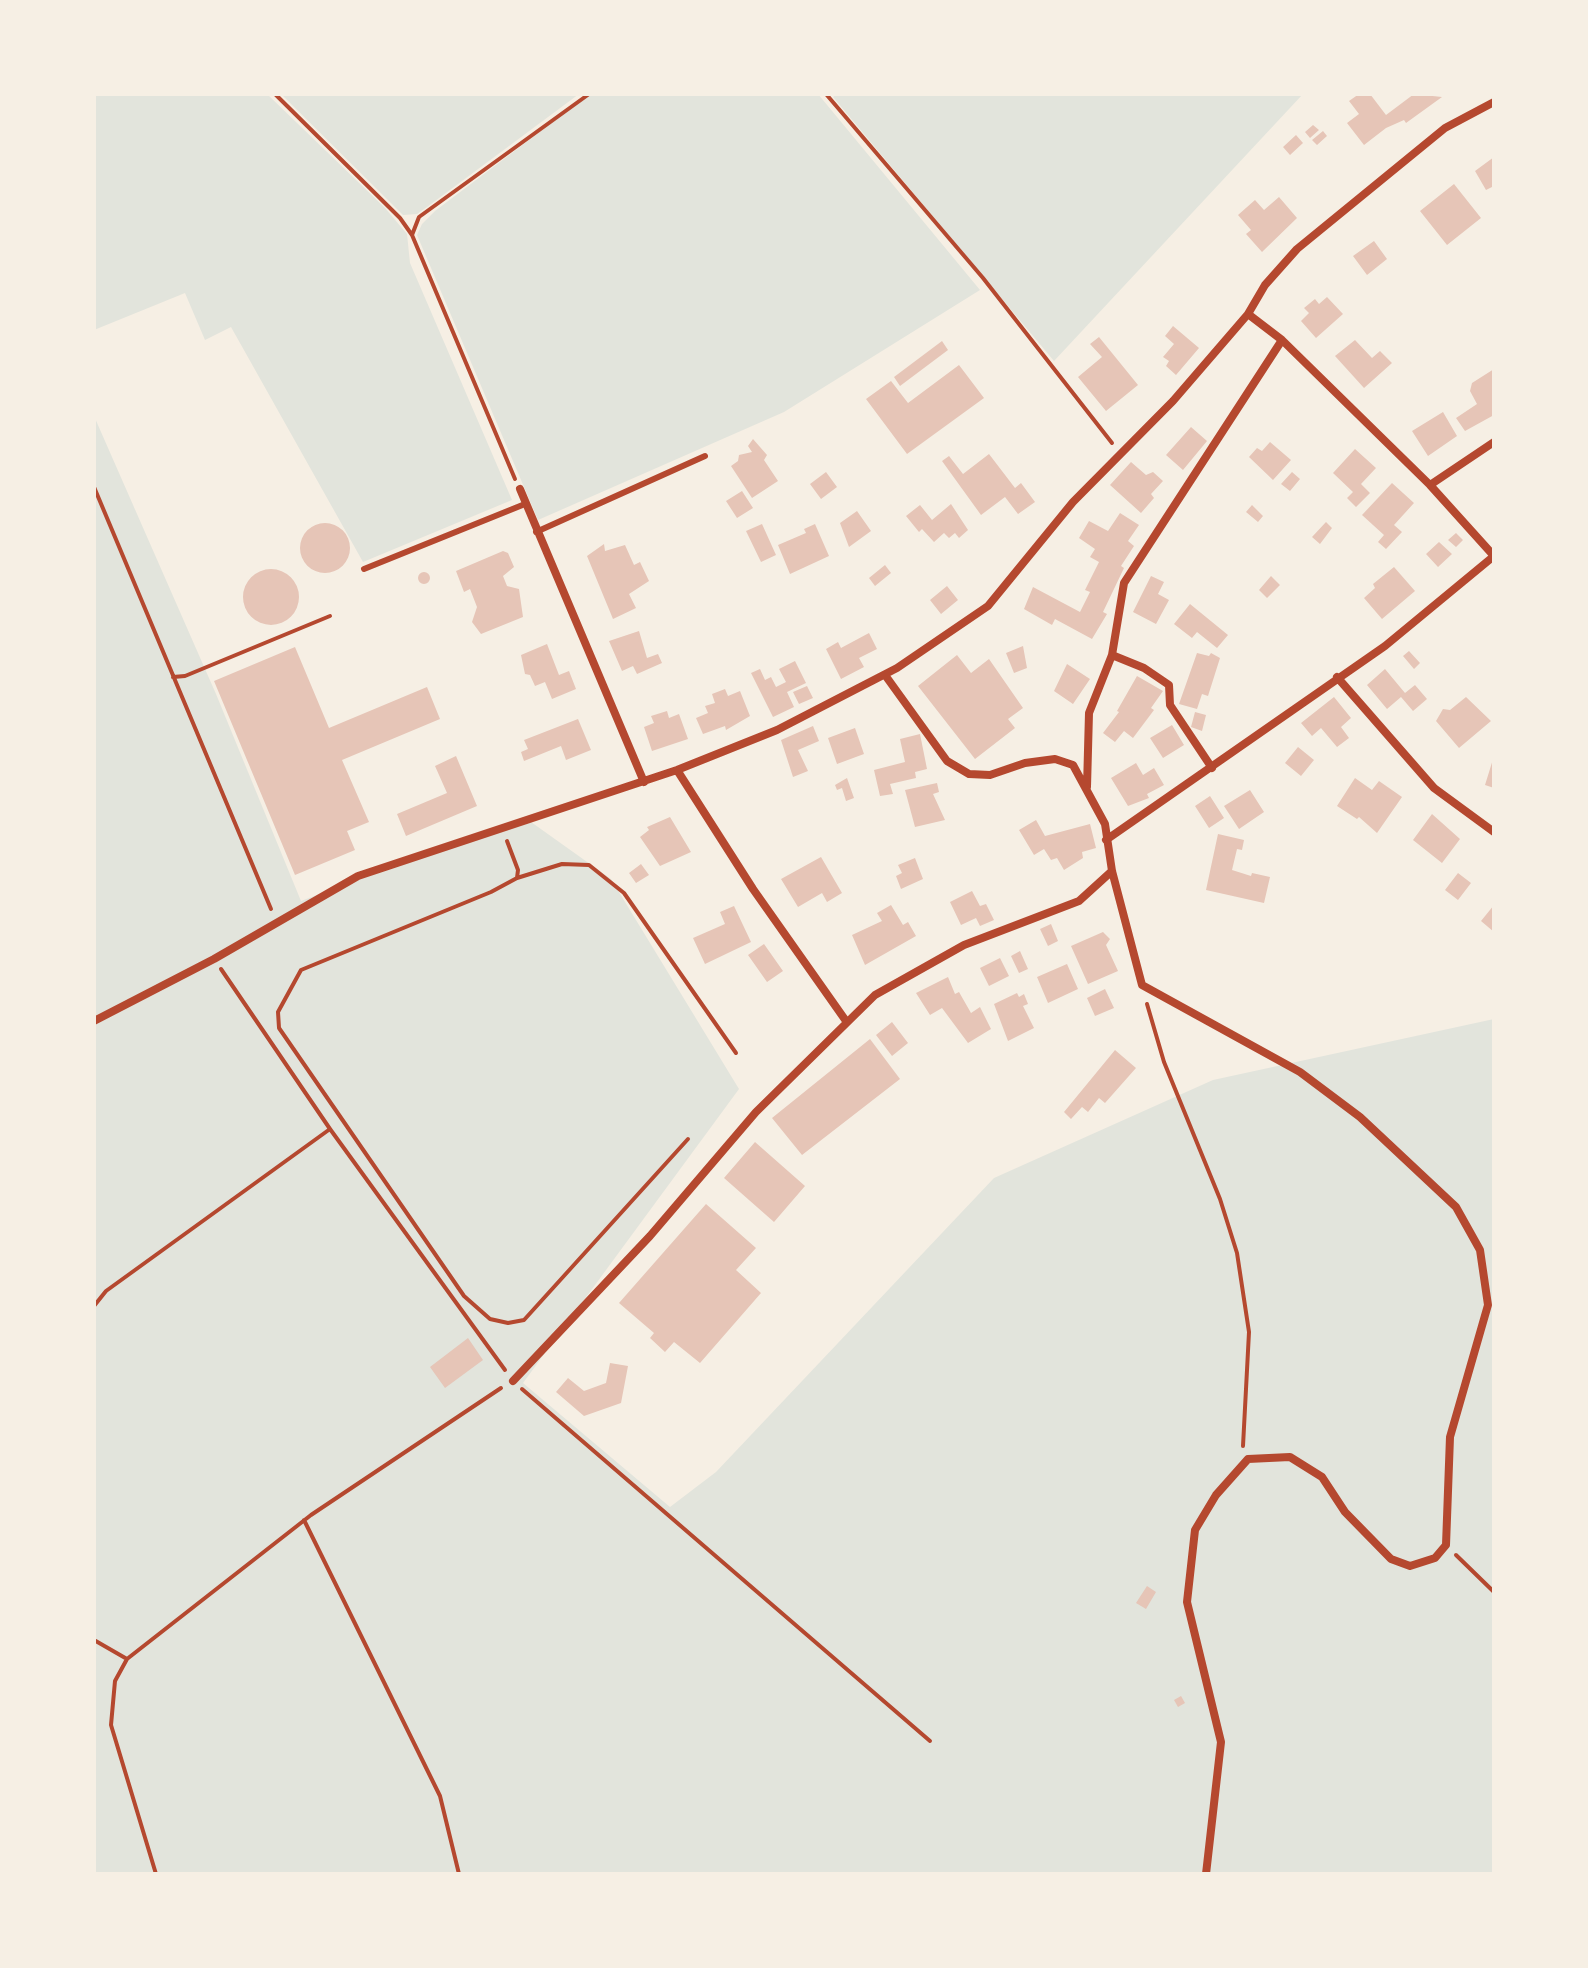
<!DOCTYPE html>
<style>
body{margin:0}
#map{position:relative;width:1588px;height:1968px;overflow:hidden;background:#f6efe4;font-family:Mulish,sans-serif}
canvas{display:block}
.frame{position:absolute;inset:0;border:96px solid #f6efe4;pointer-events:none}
</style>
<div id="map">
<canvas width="1588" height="1968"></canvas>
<div class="frame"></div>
</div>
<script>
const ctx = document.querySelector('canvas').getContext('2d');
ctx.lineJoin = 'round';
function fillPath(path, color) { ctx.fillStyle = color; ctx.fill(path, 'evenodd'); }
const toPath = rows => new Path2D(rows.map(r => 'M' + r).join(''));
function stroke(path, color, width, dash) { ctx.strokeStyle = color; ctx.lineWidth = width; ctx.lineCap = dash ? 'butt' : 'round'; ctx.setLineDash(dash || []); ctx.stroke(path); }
fillPath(toPath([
 [94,94,267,94,385,208,407,234,410,263,512,500,363,562,231,327,205,340,185,293,94,330],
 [281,94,579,94,427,207,417,214,403,215],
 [590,94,818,94,980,290,784,412,538,520,417,235,422,224,435,211],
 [837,94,1303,94,1054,361,833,97],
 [94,416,216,694,301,901,524,817,611,879,739,1089,523,1383,670,1507,716,1472,994,1178,1213,1080,1494,1019,1494,1874,94,1874]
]), '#e2e4dc');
fillPath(toPath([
 [1359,94,1370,94,1386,115,1414,94,1442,97,1406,123,1404,120,1386,128,1364,145,1347,123,1359,114,1349,101],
 [1313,125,1319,130,1310,138,1305,132],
 [1323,131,1327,136,1317,145,1312,140],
 [1296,135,1303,143,1290,155,1283,147],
 [1494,157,1494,186,1486,190,1475,171],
 [1454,184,1481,218,1447,245,1420,211],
 [1279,197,1297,218,1262,252,1246,234,1251,230,1238,215,1255,200,1264,210],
 [1374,241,1387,259,1367,275,1353,256],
 [1327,297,1343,314,1316,338,1301,321,1309,313,1304,308,1315,299,1319,304],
 [1173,326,1199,348,1176,375,1166,366,1169,361,1163,357,1174,344,1165,336],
 [1099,337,1138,385,1106,411,1078,377,1102,357,1090,344],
 [1355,340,1372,358,1380,351,1392,363,1364,388,1335,356],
 [942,341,948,350,900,386,894,377],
 [959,365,984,398,907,454,866,399,891,381,908,403],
 [1494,369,1494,415,1465,431,1456,418,1477,404,1470,391,1472,383],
 [1443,412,1457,436,1428,456,1412,431],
 [1191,427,1207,441,1183,470,1166,455],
 [753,439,767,455,764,460,778,481,752,498,731,466,738,461,739,455,752,452,748,446],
 [1270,442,1291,460,1273,480,1249,457,1257,448,1262,451],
 [1355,449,1376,468,1361,484,1370,493,1356,507,1347,498,1353,492,1333,473],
 [989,454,1015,488,1021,483,1035,502,1018,514,1005,497,981,515,942,461,949,456,963,474],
 [1131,462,1146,475,1153,472,1163,481,1151,494,1154,498,1141,513,1110,485],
 [826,472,837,487,821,499,810,484],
 [1292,472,1300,479,1290,491,1281,484],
 [1392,483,1414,503,1394,525,1402,532,1386,549,1378,542,1384,535,1362,515],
 [742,491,753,508,737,518,726,501],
 [951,504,968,530,959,538,955,533,949,538,944,533,934,542,922,529,919,532,906,516,920,505,932,520],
 [1252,505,1263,516,1258,522,1246,512],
 [857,511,871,531,849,547,840,523],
 [1120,513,1139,525,1128,541,1134,546,1121,566,1124,568,1103,612,1107,614,1092,639,1055,619,1052,625,1024,609,1033,587,1080,612,1090,592,1085,590,1099,562,1090,557,1095,549,1079,538,1089,521,1108,531],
 [1326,522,1332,528,1320,544,1312,537],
 '300 548a25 25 0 1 1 50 0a25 25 0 1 1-50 0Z',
 [762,524,776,555,761,562,746,531],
 [815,524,829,556,790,574,778,545,806,533,804,529],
 [1456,533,1463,540,1456,547,1448,540],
 [1439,542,1452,554,1438,567,1426,554],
 [604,544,605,551,625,545,634,565,640,562,649,581,629,594,636,608,613,619,587,556],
 [503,551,508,553,514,567,503,576,507,586,519,589,523,617,481,634,472,622,477,607,470,589,464,592,456,571],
 [885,565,891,573,875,586,869,578],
 [1394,567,1415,591,1382,619,1364,598,1375,588,1373,584],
 '243 597a28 28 0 1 1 56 0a28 28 0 1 1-56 0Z',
 '418 578a6 6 0 1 1 12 0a6 6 0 1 1-12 0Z',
 [1151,576,1164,582,1158,594,1169,600,1156,624,1133,612],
 [1271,576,1280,585,1267,598,1259,590],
 [947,586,958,600,941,614,930,600],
 [1190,604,1228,635,1217,648,1197,632,1192,638,1174,624],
 [639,631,647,658,658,654,662,663,637,674,633,666,622,671,609,641],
 [869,633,877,649,859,658,864,667,841,679,826,649,838,642,841,648],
 [547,644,559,675,569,671,576,689,552,699,545,682,535,686,530,675,525,674,521,655],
 [1023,646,1027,668,1014,673,1006,653],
 [295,647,329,728,427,687,440,719,342,760,369,822,347,831,355,850,295,875,214,681],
 [1409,651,1420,663,1414,669,1403,656],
 [1197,653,1209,656,1211,653,1220,658,1208,696,1202,694,1197,709,1179,704],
 [957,655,971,673,989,659,1023,708,1008,719,1015,728,975,759,918,686],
 [795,661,806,683,787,692,794,707,773,717,751,673,760,669,765,680,771,677,776,687,786,682,779,669],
 [1067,664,1090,679,1073,704,1054,691],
 [1385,669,1405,693,1415,685,1427,699,1413,711,1401,697,1387,709,1367,685],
 [1137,676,1163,691,1151,708,1154,710,1133,738,1124,731,1115,742,1103,733,1119,712,1117,711],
 [807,686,813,698,799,704,793,692],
 [725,689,728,696,740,691,750,716,726,730,725,726,703,734,696,718,708,713,705,706,715,703,712,694],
 [1334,697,1351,718,1341,727,1349,738,1337,747,1321,728,1312,736,1301,723],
 [1466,697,1491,721,1459,748,1436,721,1443,709,1450,710],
 [667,711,669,718,679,714,688,739,652,751,644,727,654,723,651,716],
 [1195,712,1206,715,1202,731,1191,727],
 [578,719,591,750,566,760,561,746,524,761,521,752,528,749,524,740],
 [1172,725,1184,745,1163,758,1150,738],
 [813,726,819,741,798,750,808,771,793,777,781,740],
 [855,728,864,754,837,764,828,738],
 [920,734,927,769,915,772,916,778,890,784,893,794,880,796,874,770,905,762,900,739],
 [1298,747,1314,760,1301,776,1285,763],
 [456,756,477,806,406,836,397,814,447,793,435,766],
 [1494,756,1494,788,1485,785],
 [1136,763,1143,775,1154,768,1164,785,1147,794,1149,798,1128,806,1111,778],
 [847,778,854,798,846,801,842,788,837,790,835,785],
 [1355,778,1372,790,1379,781,1402,797,1377,833,1359,817,1357,819,1337,806],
 [937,783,939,792,933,794,945,820,915,827,905,790],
 [1250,790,1264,812,1239,829,1224,806],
 [1210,796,1224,818,1209,828,1195,806],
 [1432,814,1460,839,1442,863,1413,840],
 [670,817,691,852,660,866,640,837,649,830,647,827],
 [1036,820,1045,836,1090,824,1096,848,1082,852,1083,858,1064,870,1057,858,1051,860,1044,849,1034,855,1019,830],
 [1218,834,1244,840,1242,850,1237,849,1232,870,1251,876,1252,873,1270,877,1264,903,1206,890],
 [821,857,842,893,827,902,822,893,798,907,781,879],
 [915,858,923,879,901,889,896,876,902,873,898,865],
 [641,864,649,875,636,883,629,873],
 [1458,873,1471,883,1458,900,1445,890],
 [972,891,980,906,986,904,994,920,980,926,976,918,961,925,950,902],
 [891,905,903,925,908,922,916,936,865,965,852,935,882,921,877,913],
 [1494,905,1494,932,1481,921],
 [734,906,751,942,705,964,693,938,725,924,720,912],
 [1051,924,1058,941,1048,946,1040,929],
 [1103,932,1110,939,1106,945,1118,971,1088,984,1071,946],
 [764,944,783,971,767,982,748,955],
 [1020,951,1028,969,1019,973,1011,956],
 [1000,958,1009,976,989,986,980,968],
 [1067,964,1078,989,1048,1003,1037,977],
 [948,977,955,994,959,992,971,1013,980,1007,991,1029,968,1043,942,1008,930,1015,916,993],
 [1105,989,1114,1008,1095,1016,1087,998],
 [1017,993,1019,997,1024,994,1028,1004,1023,1006,1034,1028,1008,1041,994,1004],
 [892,1022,908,1043,892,1056,876,1035],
 [870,1039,900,1079,802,1155,772,1118],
 [1115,1050,1136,1068,1105,1103,1099,1098,1088,1112,1082,1107,1071,1119,1064,1112],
 [755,1142,805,1186,774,1222,724,1178],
 [706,1204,756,1248,736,1270,761,1293,700,1363,674,1342,665,1352,650,1338,654,1333,619,1303],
 [468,1338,483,1360,445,1388,430,1367],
 [610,1363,628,1366,621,1403,584,1416,556,1392,568,1378,584,1391,606,1383],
 [1147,1586,1156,1592,1146,1609,1136,1603],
 [1181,1696,1185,1703,1178,1707,1174,1700]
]), '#e6c5b7');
stroke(toPath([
 [275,94,400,218,412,235,515,479],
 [826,94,983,278,1112,443],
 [412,235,419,217,589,94],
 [94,487,271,909],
 [173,677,185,676,330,616],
 [507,841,518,870,517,878,491,892,301,970,278,1012,279,1028,464,1296,490,1319,508,1323,524,1320,688,1139],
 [517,878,562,864,589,865,624,893,736,1053],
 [221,969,330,1129],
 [1147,1004,1164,1062,1220,1199,1237,1253,1249,1332,1243,1446],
 [94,1306,106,1291,330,1129,505,1370],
 [522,1389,930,1741],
 [304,1520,440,1796,459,1874],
 [1456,1555,1494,1592],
 [94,1640,127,1659],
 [156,1874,111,1725,115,1681,127,1659,311,1515,501,1388]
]), '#b5482f', 4);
stroke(toPath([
 [536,532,705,456],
 [364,569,525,504]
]), '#b5482f', 6);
stroke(toPath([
 [1248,314,1282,340,1430,485,1494,442],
 [1430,485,1494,556],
 [520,489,644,782],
 [1112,655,1144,668,1169,685,1170,705,1212,768],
 [885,675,947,761,969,774,990,775,1025,763,1055,759,1073,765,1105,824,1112,871,1142,985,1300,1072,1360,1117,1456,1207,1480,1250,1488,1305,1450,1437,1446,1545,1435,1558,1410,1566,1391,1559,1345,1512,1322,1477,1290,1457,1248,1459,1216,1495,1195,1530,1187,1602,1221,1742,1206,1874],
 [1337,677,1434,788,1494,832],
 [677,770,753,889,846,1021],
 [1087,787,1089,713,1112,655,1124,583,1282,340],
 [1106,840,1385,646,1494,556],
 [94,1021,214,959,358,876,677,770,777,730,897,668,988,606,1073,502,1173,401,1248,314,1265,285,1297,249,1445,128,1494,102],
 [513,1381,650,1236,756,1112,875,995,964,945,1079,901,1112,871]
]), '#b5482f', 8);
</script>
